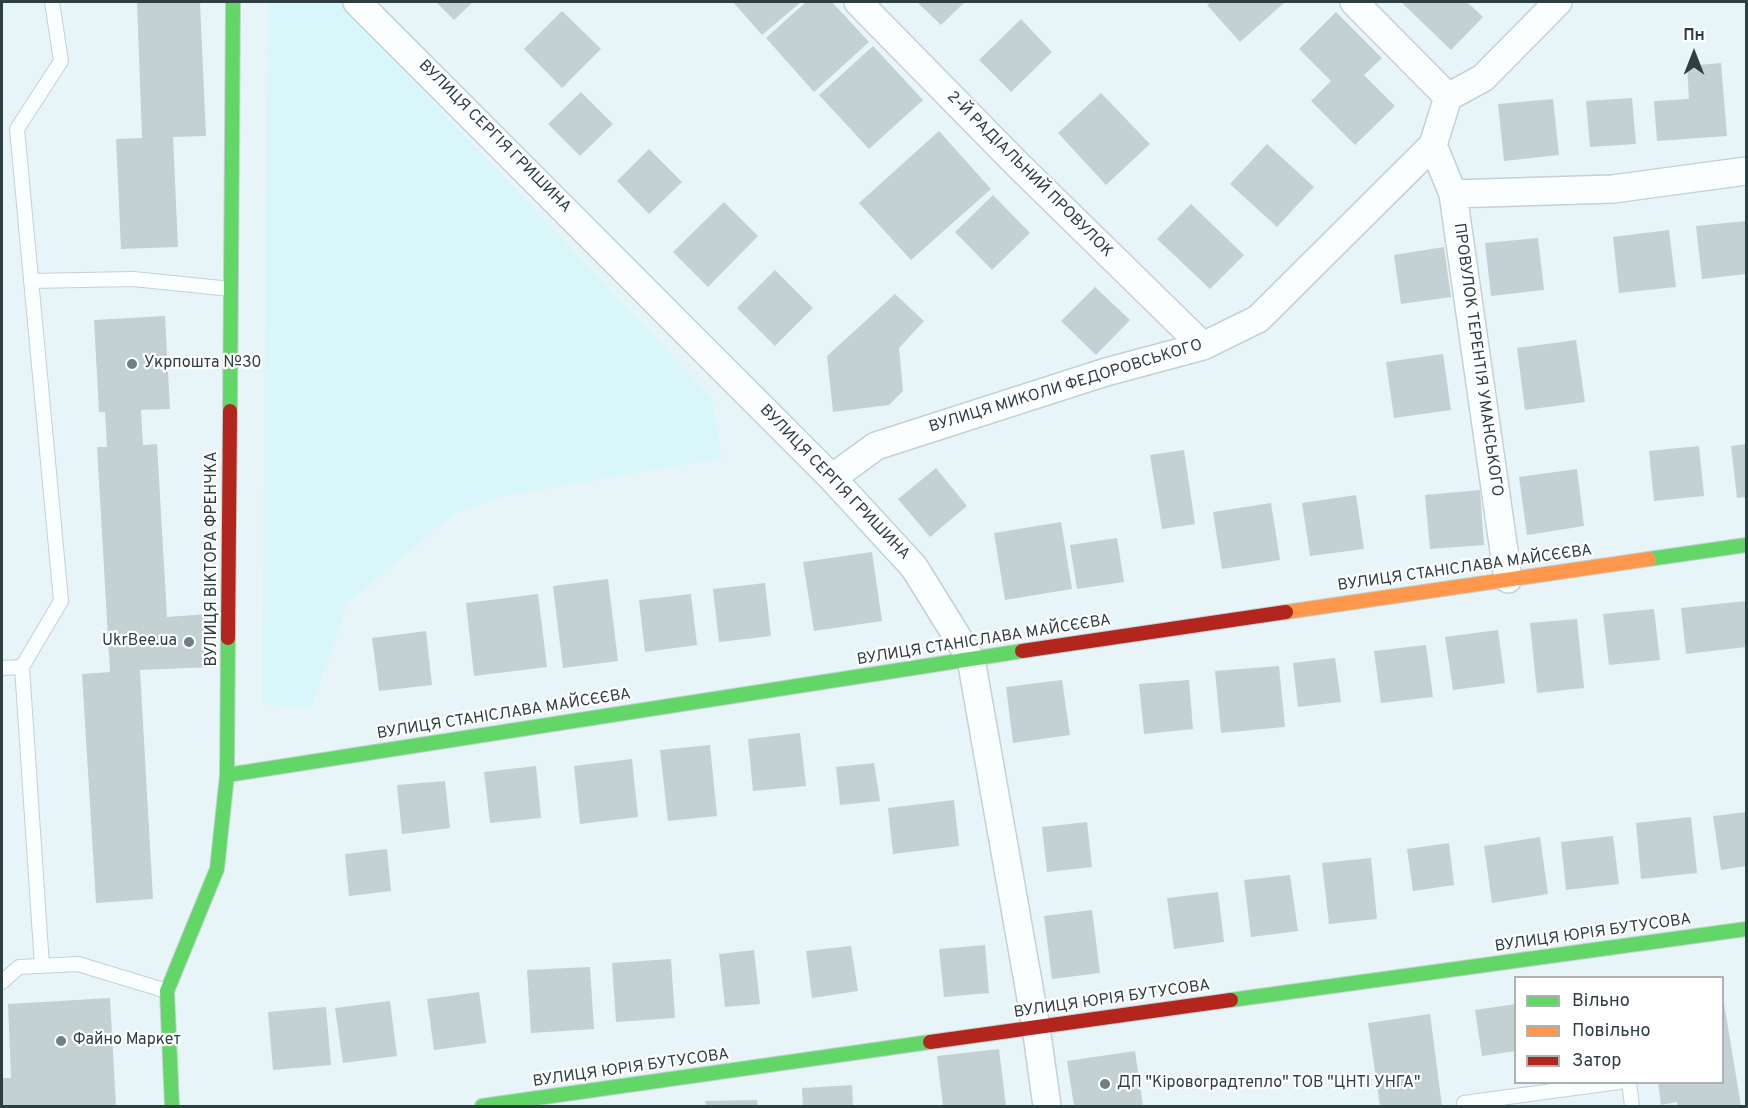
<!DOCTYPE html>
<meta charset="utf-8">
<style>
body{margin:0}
#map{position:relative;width:1748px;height:1108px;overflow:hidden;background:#e7f5f8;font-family:Overpass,sans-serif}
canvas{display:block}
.frame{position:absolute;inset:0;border:3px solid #2e3f42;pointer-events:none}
.legend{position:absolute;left:1514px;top:976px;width:210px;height:108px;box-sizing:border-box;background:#fff;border:2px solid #abb2b3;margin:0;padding:8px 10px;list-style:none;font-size:18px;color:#2e3f42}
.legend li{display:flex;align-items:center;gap:12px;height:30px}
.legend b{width:30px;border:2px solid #abb2b3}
.north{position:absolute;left:1664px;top:24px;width:60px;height:60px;-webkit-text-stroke:4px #fff;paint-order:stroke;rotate:0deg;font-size:16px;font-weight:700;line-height:24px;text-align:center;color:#2e3f42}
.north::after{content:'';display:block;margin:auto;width:21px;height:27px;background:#2e3f42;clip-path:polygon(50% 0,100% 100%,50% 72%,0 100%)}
</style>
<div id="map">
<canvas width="1748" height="1108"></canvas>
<div class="frame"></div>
<ul class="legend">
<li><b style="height:8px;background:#63d668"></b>Вільно</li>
<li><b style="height:8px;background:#ff974d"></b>Повільно</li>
<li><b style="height:8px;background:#b3261e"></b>Затор</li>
</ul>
<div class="north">Пн</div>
</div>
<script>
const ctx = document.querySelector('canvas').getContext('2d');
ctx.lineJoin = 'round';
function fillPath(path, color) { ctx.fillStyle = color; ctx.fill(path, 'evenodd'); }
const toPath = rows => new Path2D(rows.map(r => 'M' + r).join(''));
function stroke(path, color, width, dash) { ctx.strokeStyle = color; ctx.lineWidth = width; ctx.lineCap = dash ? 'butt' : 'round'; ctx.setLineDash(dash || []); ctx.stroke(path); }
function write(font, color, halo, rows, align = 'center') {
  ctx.font = font + ' Overpass,sans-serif'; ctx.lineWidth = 4.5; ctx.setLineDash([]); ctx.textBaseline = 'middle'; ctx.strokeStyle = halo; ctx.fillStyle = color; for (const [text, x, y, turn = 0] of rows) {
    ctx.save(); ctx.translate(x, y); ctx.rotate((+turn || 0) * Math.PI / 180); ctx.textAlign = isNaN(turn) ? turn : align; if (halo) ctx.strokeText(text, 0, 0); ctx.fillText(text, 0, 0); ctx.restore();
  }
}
fillPath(toPath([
 [268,2,339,2,712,398,722,458,504,496,455,513,348,602,311,708,262,704]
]), '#d9f6fb');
fillPath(toPath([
 [137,2,200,2,206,136,173,137,178,247,121,249,116,139,142,138],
 [436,2,473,2,454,20],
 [733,2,801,2,762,35],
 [806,2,832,2,869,42,814,92,766,38],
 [917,2,965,2,941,25],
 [1211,2,1285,2,1240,42,1207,5],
 [1401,2,1467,2,1483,17,1451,50],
 [562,11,601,49,562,88,524,49],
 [1336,12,1382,58,1364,75,1395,106,1355,145,1311,101,1331,81,1299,49],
 [1021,19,1052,52,1011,92,979,60],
 [873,46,923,100,869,149,819,95],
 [1721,63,1727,136,1657,141,1654,101,1689,99,1687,66],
 [581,92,613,124,580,156,548,124],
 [1101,93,1150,144,1106,185,1058,133],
 [1632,98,1636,144,1590,147,1586,101],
 [1553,99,1559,155,1504,161,1498,104],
 [939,131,991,189,911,260,859,203],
 [1267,144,1314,187,1277,227,1230,184],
 [649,149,682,182,649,214,617,181],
 [993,195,1030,233,992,270,955,232],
 [724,202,758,236,708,287,673,252],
 [1191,204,1244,255,1210,289,1157,239],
 [1746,221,1746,274,1702,279,1696,226],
 [1669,230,1676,287,1619,293,1613,237],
 [1538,238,1544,290,1491,296,1485,243],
 [1444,247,1451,297,1401,304,1394,255],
 [775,270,813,308,775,346,737,308],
 [1095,287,1130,320,1096,355,1061,321],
 [895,294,924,321,899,348,903,391,889,405,833,412,827,356],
 [165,316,170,409,141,410,143,445,157,444,167,617,208,614,211,667,140,670,153,899,96,903,82,674,110,672,97,447,107,447,105,412,99,412,94,320],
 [1576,340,1585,402,1525,410,1517,348],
 [1443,354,1451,410,1394,418,1386,362],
 [1746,444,1746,497,1737,498,1731,446],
 [1699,446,1704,496,1654,501,1649,451],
 [1184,450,1195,524,1162,529,1150,455],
 [936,468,967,506,930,537,898,499],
 [1577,469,1584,526,1527,535,1519,477],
 [1480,490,1484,545,1430,549,1425,495],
 [1356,495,1364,549,1310,556,1302,503],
 [1271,503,1280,560,1222,569,1213,512],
 [1061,522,1072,589,1005,600,994,533],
 [1117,538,1124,582,1077,589,1070,545],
 [872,552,882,621,814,631,803,562],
 [608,579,618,661,563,668,553,586],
 [765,583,771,636,719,642,713,589],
 [538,594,547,667,474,676,466,603],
 [691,594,697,645,645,652,639,600],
 [1746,601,1746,647,1686,654,1681,608],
 [1654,609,1660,660,1609,665,1603,614],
 [1577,619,1584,688,1537,693,1530,623],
 [1498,630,1505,683,1453,690,1445,637],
 [426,631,432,685,379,691,372,638],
 [1426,645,1433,697,1381,703,1374,651],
 [1335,658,1341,702,1298,707,1293,663],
 [1279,666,1285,727,1221,733,1215,671],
 [1062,680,1070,735,1013,743,1006,687],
 [1189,680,1193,729,1144,734,1139,684],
 [800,733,806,786,753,791,748,739],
 [710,745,717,816,668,821,660,750],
 [632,759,638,817,580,824,574,766],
 [874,763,880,801,840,805,836,767],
 [536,766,541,818,490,823,484,772],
 [445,781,450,828,402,834,397,785],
 [954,800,959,846,893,854,888,808],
 [1746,812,1746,866,1721,870,1713,816],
 [1691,817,1697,873,1641,879,1636,823],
 [1087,822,1092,867,1047,872,1042,827],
 [1613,836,1619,884,1566,890,1561,842],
 [1540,837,1548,894,1492,903,1484,846],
 [1449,843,1454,885,1413,891,1407,849],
 [387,849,391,891,349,896,345,854],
 [1371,858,1377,919,1329,924,1322,863],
 [1290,875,1298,931,1251,937,1244,880],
 [1218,892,1224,942,1174,949,1167,898],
 [1092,910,1100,973,1052,979,1044,916],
 [985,945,989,993,944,997,939,949],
 [851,946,858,991,812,998,806,951],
 [754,950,760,1004,725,1007,719,954],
 [671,959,675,1018,616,1022,612,963],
 [590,967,594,1029,531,1033,527,970],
 [1722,991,1741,1106,1677,1106,1677,1102,1661,1105,1658,1082,1722,1082],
 [479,992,486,1043,434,1050,427,999],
 [110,998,116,1106,2,1106,2,1078,11,1078,8,1004],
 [390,1001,397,1056,343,1063,335,1008],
 [1516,1004,1516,1051,1482,1056,1475,1010],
 [326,1007,331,1065,273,1070,268,1012],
 [1430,1014,1442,1106,1380,1106,1368,1023],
 [999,1049,1006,1106,943,1106,937,1056],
 [1135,1051,1143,1106,1074,1106,1067,1061],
 [852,1085,853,1106,803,1106,802,1088],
 [757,1100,758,1106,706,1106,705,1101]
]), '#c3d1d3');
const lane = toPath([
 [31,281,133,279,231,289],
 [22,667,61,601,17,129,61,61,52,2],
 [2,668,22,667,42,966],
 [2,982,19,967,78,964,167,991],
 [1629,1082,1632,1106],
 [1464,1106,1464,1103,1619,1082]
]);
const street = toPath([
 [357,2,832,478,914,567,971,659,1036,1027,1047,1106],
 [858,2,1017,164,1203,346],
 [1354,2,1448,97],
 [1433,145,1453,194,1508,579],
 [1453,194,1613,189,1746,171],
 [832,478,876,446,1106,372,1203,346,1258,319,1433,145,1448,97,1483,78,1558,2]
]);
const fast = toPath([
 [230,411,233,2],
 [1649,559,1746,545],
 [227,775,1022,651],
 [1231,1000,1746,929],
 [172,1106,167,991,217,869,227,775,228,638],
 [482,1106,930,1042]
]);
const slow = toPath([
 [1286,612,1649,559]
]);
const jam = toPath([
 [228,638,230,411],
 [1022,651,1286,612],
 [930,1042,1231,1000]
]);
stroke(lane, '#c3d1d4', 16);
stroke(street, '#c3d1d4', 30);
stroke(fast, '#c3d1d4', 16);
stroke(slow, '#c3d1d4', 16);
stroke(jam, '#c3d1d4', 16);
stroke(lane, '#fbfefe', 14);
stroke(street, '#fbfefe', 27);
stroke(fast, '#63d668', 14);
stroke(slow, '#ff974d', 14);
stroke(jam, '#b3261e', 14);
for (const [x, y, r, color] of [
 [132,364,6,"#6f7f82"],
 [189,642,6,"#6f7f82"],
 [61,1041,6,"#6f7f82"],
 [1105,1084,6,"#6f7f82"]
]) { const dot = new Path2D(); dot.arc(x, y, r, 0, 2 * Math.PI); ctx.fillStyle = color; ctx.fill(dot); stroke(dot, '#fff', 2); }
write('16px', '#2e3f42', '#fff', [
 ["ВУЛИЦЯ СЕРГІЯ ГРИШИНА",494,137,45],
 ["2-Й РАДІАЛЬНИЙ ПРОВУЛОК",1029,175,45],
 ["ПРОВУЛОК ТЕРЕНТІЯ УМАНСЬКОГО",1477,360,82],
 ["ВУЛИЦЯ МИКОЛИ ФЕДОРОВСЬКОГО",1066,387,-17],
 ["ВУЛИЦЯ СЕРГІЯ ГРИШИНА",834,483,46],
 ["ВУЛИЦЯ ВІКТОРА ФРЕНЧКА",213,559,-90],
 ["ВУЛИЦЯ СТАНІСЛАВА МАЙСЄЄВА",1465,569,-8],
 ["ВУЛИЦЯ СТАНІСЛАВА МАЙСЄЄВА",984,641,-9],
 ["ВУЛИЦЯ СТАНІСЛАВА МАЙСЄЄВА",504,715,-9],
 ["ВУЛИЦЯ ЮРІЯ БУТУСОВА",1593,934,-8],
 ["ВУЛИЦЯ ЮРІЯ БУТУСОВА",1112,1000,-8],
 ["ВУЛИЦЯ ЮРІЯ БУТУСОВА",631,1069,-8]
]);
write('16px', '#2e3f42', '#fff', [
 ["Укрпошта №30",144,364],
 ["UkrBee.ua",177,642,"right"],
 ["Файно Маркет",73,1041],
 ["ДП \"Кіровоградтепло\" ТОВ \"ЦНТІ УНГА\"",1117,1084]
], 'left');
</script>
